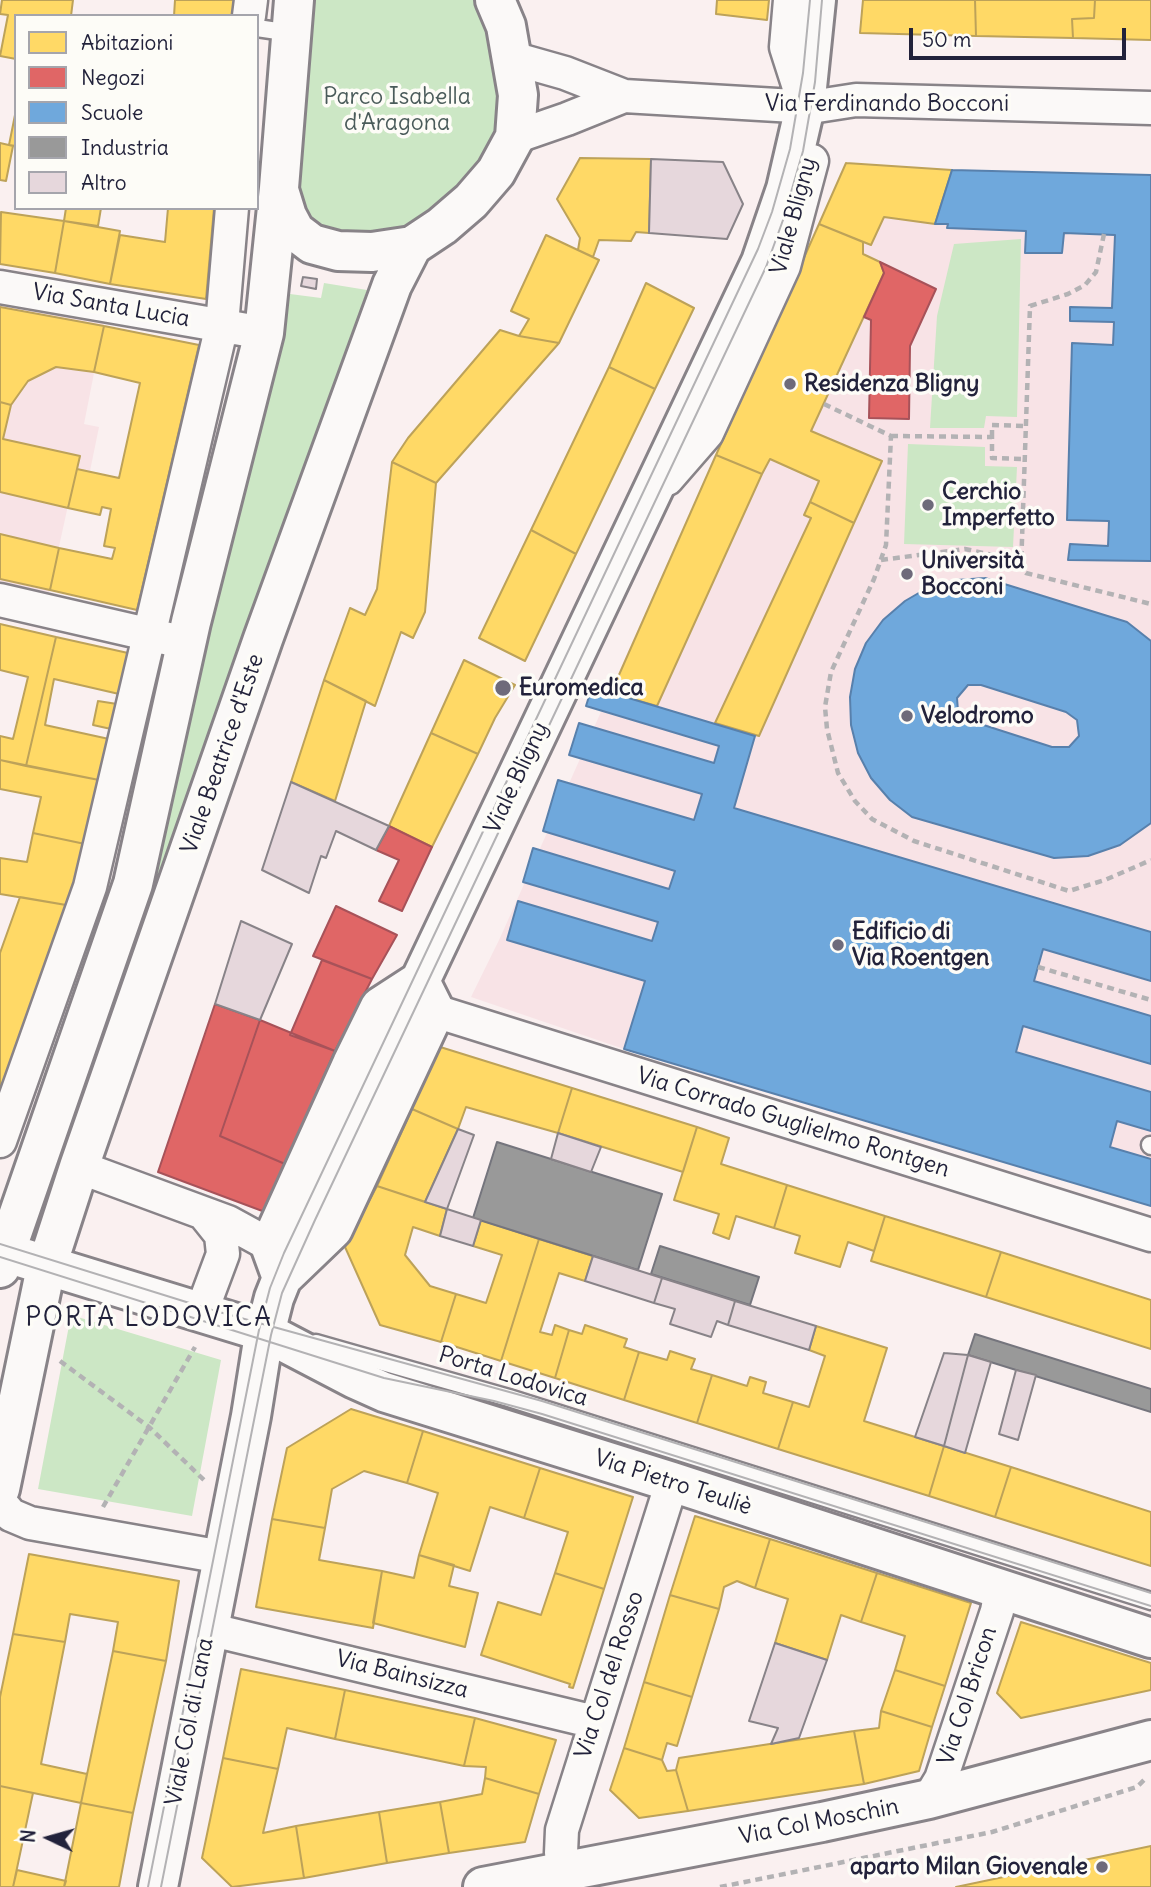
<!DOCTYPE html>
<meta charset="utf-8">
<style>
body{margin:0}
#map{position:relative;width:1151px;height:1887px;overflow:hidden;background:#faf0f0;font-family:Delius,sans-serif}
canvas{display:block}
.legend{position:absolute;left:14px;top:14px;width:245px;height:196px;box-sizing:border-box;background:#fdfcf7;border:2px solid #a5a5ac;margin:0;padding:9px 12px;list-style:none;font-size:21px;color:#22223b}
.legend li{display:flex;align-items:center;gap:14px;height:35px}
.legend b{width:35px;border:2px solid #a5a5ac}
.north{position:absolute;left:14px;top:1803px;width:70px;height:70px;-webkit-text-stroke:5px #fdfcf7;paint-order:stroke;rotate:275deg;font-size:19px;font-weight:700;line-height:28px;text-align:center;color:#22223b}
.north::after{content:'';display:block;margin:auto;width:24px;height:32px;background:#22223b;clip-path:polygon(50% 0,100% 100%,50% 72%,0 100%)}
.scale{position:absolute;left:909px;top:28px;width:217px;height:32px;box-sizing:border-box;border:4px solid #22223b;border-top:0;padding-left:9px;font-size:21px;line-height:24px;white-space:nowrap;color:#22223b;-webkit-text-stroke:5px #fdfcf7;paint-order:stroke}
</style>
<div id="map">
<canvas width="1151" height="1887"></canvas>
<ul class="legend">
<li><b style="height:19px;background:#ffd966"></b>Abitazioni</li>
<li><b style="height:19px;background:#e06666"></b>Negozi</li>
<li><b style="height:19px;background:#6fa8dc"></b>Scuole</li>
<li><b style="height:19px;background:#999"></b>Industria</li>
<li><b style="height:19px;background:#e6d7dc"></b>Altro</li>
</ul>
<div class="north">N</div>
<div class="scale">50 m</div>
</div>
<script>
const ctx = document.querySelector('canvas').getContext('2d');
ctx.lineJoin = 'round';
function fillPath(path, color) { ctx.fillStyle = color; ctx.fill(path, 'evenodd'); }
const toPath = rows => new Path2D(rows.map(r => 'M' + r).join(''));
function stroke(path, color, width, dash) { ctx.strokeStyle = color; ctx.lineWidth = width; ctx.lineCap = dash ? 'butt' : 'round'; ctx.setLineDash(dash || []); ctx.stroke(path); }
function write(font, color, halo, rows, align = 'center') {
  ctx.font = font + ' Delius,sans-serif'; ctx.lineWidth = 7; ctx.setLineDash([]); ctx.textBaseline = 'middle'; ctx.strokeStyle = halo; ctx.fillStyle = color; for (const [text, x, y, turn = 0] of rows) {
    ctx.save(); ctx.translate(x, y); ctx.rotate((+turn || 0) * Math.PI / 180); ctx.textAlign = isNaN(turn) ? turn : align; if (halo) ctx.strokeText(text, 0, 0); ctx.fillText(text, 0, 0); ctx.restore();
  }
}
fillPath(toPath([
 [846,163,952,170,1151,175,1151,1206,624,1049,471,997,500,938],
 [0,289,107,307,84,424,99,427,90,471,76,469,46,606,0,595]
]), '#f8e3e6');
fillPath(toPath([
 [298,0,483,0,506,135,420,236,304,235,287,119],
 [1021,239,1017,417,986,416,984,428,930,428,937,316,954,244],
 [324,283,367,290,248,635,130,955,207,626,290,294,321,298],
 [908,444,985,447,985,466,1017,467,1013,547,904,544],
 [71,1315,221,1360,192,1516,38,1489]
]), '#cce7c5');
const homes = toPath([
 [2,0,73,0,71,16,16,16,16,59,0,56,8,15,0,14,2,0],
 [175,0,234,0,233,16,174,16,175,0],
 [717,0,769,0,767,20,716,14,717,0],
 [863,0,975,0,976,36,860,33,863,0],
 [975,0,1095,0,1094,18,1072,19,1073,38,976,36,975,0],
 [1095,0,1151,0,1151,40,1073,38,1072,19,1094,18,1095,0],
 [16,110,16,146,9,145,16,110],
 [0,143,13,146,6,181,0,180,0,143],
 [580,158,651,159,649,233,636,232,631,241,599,240,593,257,578,250,580,238,557,199,580,158],
 [846,163,952,170,935,224,884,217,871,245,819,224,846,163],
 [66,208,101,208,98,226,64,221,66,208],
 [168,208,214,208,206,299,110,284,120,235,165,242,168,208],
 [1,212,64,221,55,273,0,264,1,212],
 [64,221,120,231,110,284,55,273,64,221],
 [819,224,863,242,863,254,880,262,884,273,811,431,882,461,854,523,810,502,819,481,770,459,762,474,716,455,819,224],
 [546,235,599,260,559,343,519,336,529,319,511,311,546,235],
 [646,283,694,308,655,389,609,367,646,283],
 [0,307,104,326,94,372,56,367,28,381,11,405,0,402,0,307],
 [104,326,199,345,137,610,50,590,59,548,112,559,115,548,104,546,111,509,102,507,100,515,68,508,77,469,119,478,140,383,94,372,104,326],
 [500,330,519,336,559,343,436,483,392,462,408,438,500,330],
 [609,367,655,389,576,554,531,530,609,367],
 [0,402,11,405,3,439,80,456,68,508,0,492,0,402],
 [716,455,762,474,657,706,611,693,716,455],
 [392,462,436,483,425,612,413,638,401,632,375,706,324,680,350,608,365,615,377,589,392,462],
 [810,502,854,523,759,736,715,723,811,518,804,515,810,502],
 [531,530,576,554,525,661,479,638,531,530],
 [0,534,59,548,50,590,0,579,0,534],
 [0,624,56,637,26,766,0,760,0,736,13,739,28,677,0,670,0,624],
 [56,637,128,653,119,694,54,679,45,725,109,739,99,780,26,766,56,637],
 [464,660,515,685,495,718,478,754,431,733,464,660],
 [324,680,366,701,335,801,291,782,324,680],
 [98,701,117,704,111,729,93,725,98,701],
 [431,733,478,754,432,847,389,826,431,733],
 [0,760,99,780,85,844,33,833,41,797,0,789,0,760],
 [33,833,85,844,72,906,0,894,0,858,27,862,33,833],
 [20,897,72,906,0,1097,0,953,20,897],
 [437,1046,572,1088,558,1133,466,1107,458,1129,412,1109,437,1046],
 [572,1088,697,1127,683,1172,558,1133,572,1088],
 [412,1109,458,1129,425,1202,377,1186,412,1109],
 [697,1127,729,1138,721,1164,787,1185,774,1228,736,1216,729,1239,713,1233,719,1214,674,1200,697,1127],
 [787,1185,885,1216,874,1251,848,1242,840,1267,795,1253,800,1236,774,1228,787,1185],
 [377,1186,447,1209,440,1236,413,1227,405,1255,430,1286,456,1294,441,1342,380,1325,345,1247,377,1186],
 [885,1216,1001,1252,986,1297,871,1261,885,1216],
 [481,1220,539,1239,501,1361,441,1342,456,1294,486,1303,502,1255,473,1246,481,1220],
 [539,1239,593,1256,585,1281,559,1273,540,1332,552,1335,555,1325,569,1330,555,1378,501,1361,539,1239],
 [1001,1252,1151,1300,1151,1349,986,1297,1001,1252],
 [585,1325,627,1339,624,1347,639,1352,624,1400,555,1378,569,1330,582,1334,585,1325],
 [816,1326,887,1348,864,1421,944,1446,929,1496,778,1449,793,1402,809,1407,825,1356,809,1350,816,1326],
 [670,1351,695,1359,691,1369,712,1375,697,1423,624,1400,639,1352,667,1360,670,1351],
 [712,1375,747,1386,750,1377,766,1382,763,1393,793,1402,778,1449,697,1423,712,1375],
 [351,1409,423,1431,407,1483,364,1471,332,1489,325,1528,272,1519,287,1448,351,1409],
 [423,1431,540,1468,524,1518,490,1507,470,1571,419,1555,438,1493,407,1483,423,1431],
 [944,1446,1011,1467,995,1517,929,1496,944,1446],
 [1011,1467,1151,1512,1151,1566,995,1517,1011,1467],
 [540,1468,633,1497,604,1589,555,1573,568,1532,524,1518,540,1468],
 [695,1516,770,1539,755,1588,737,1581,724,1587,719,1609,670,1595,695,1516],
 [272,1519,325,1528,319,1560,382,1571,373,1628,256,1607,272,1519],
 [770,1539,877,1573,861,1622,841,1615,827,1660,775,1643,788,1599,755,1588,770,1539],
 [29,1554,179,1581,166,1661,113,1651,118,1622,70,1614,65,1642,13,1634,29,1554],
 [419,1555,454,1565,449,1586,478,1593,465,1647,373,1623,382,1571,414,1578,419,1555],
 [555,1573,604,1589,573,1688,569,1687,570,1684,481,1655,498,1602,541,1615,555,1573],
 [877,1573,971,1603,945,1686,895,1670,905,1636,861,1622,877,1573],
 [670,1595,719,1609,692,1697,644,1682,670,1595],
 [1021,1622,1151,1663,1151,1690,1021,1718,997,1693,1021,1622],
 [13,1634,65,1642,41,1764,87,1774,81,1803,0,1786,0,1697,13,1634],
 [113,1651,166,1661,133,1813,81,1803,113,1651],
 [241,1669,345,1690,335,1739,287,1728,278,1769,223,1758,241,1669],
 [895,1670,945,1686,932,1727,881,1711,895,1670],
 [644,1682,692,1697,677,1746,667,1743,662,1760,624,1748,644,1682],
 [345,1690,475,1718,464,1766,335,1739,345,1690],
 [881,1711,932,1727,919,1771,864,1784,854,1731,879,1728,881,1711],
 [475,1718,556,1740,539,1794,485,1778,486,1767,464,1766,475,1718],
 [854,1731,864,1784,688,1811,676,1770,679,1758,854,1731],
 [624,1748,662,1760,667,1771,676,1770,688,1811,639,1818,610,1790,624,1748],
 [223,1758,278,1769,263,1833,296,1826,304,1878,232,1887,202,1858,223,1758],
 [485,1778,539,1794,525,1842,449,1853,440,1802,482,1794,485,1778],
 [0,1786,33,1793,13,1887,0,1887,0,1786],
 [440,1802,449,1853,387,1863,379,1812,440,1802],
 [81,1803,133,1813,119,1887,64,1887,81,1803],
 [379,1812,387,1863,304,1878,296,1826,379,1812],
 [1151,1846,1151,1887,956,1887,1151,1846],
 [17,1870,66,1881,64,1887,13,1887,17,1870]
]);
fillPath(homes, '#ffd966');
stroke(homes, '#bda259', 2);
const shops = toPath([
 [880,262,936,289,910,346,909,419,869,418,871,320,864,317,884,273,880,262],
 [389,826,432,847,402,911,379,901,399,860,376,850,389,826],
 [336,906,397,935,372,979,313,956,336,906],
 [322,960,372,979,335,1051,290,1035,322,960],
 [215,1004,260,1020,220,1136,285,1164,265,1212,158,1172,215,1004],
 [260,1020,335,1051,285,1164,220,1136,260,1020]
]);
fillPath(shops, '#e06666');
stroke(shops, '#a75259', 2);
const schools = toPath([
 [952,170,1151,175,1151,561,1068,560,1070,544,1108,546,1109,521,1067,520,1072,343,1113,345,1114,322,1070,321,1070,307,1112,308,1115,235,1064,233,1062,253,1025,253,1026,231,947,228,948,224,935,224,952,170],
 [985,578,1127,622,1151,641,1151,823,1120,845,1088,856,1054,858,912,817,890,800,871,778,858,753,851,725,850,697,855,669,866,643,883,620,905,601,929,587,957,580,985,578],
 [968,685,981,685,1066,712,1077,720,1079,736,1069,747,1052,747,968,720,958,711,957,698,968,685],
 [592,687,755,736,734,808,1151,932,1151,981,1043,949,1034,981,1151,1016,1151,1064,1023,1026,1016,1052,1151,1092,1151,1131,1117,1121,1110,1147,1151,1159,1151,1206,624,1049,645,981,507,940,518,901,652,941,658,922,523,882,533,848,669,889,675,871,543,831,558,780,694,820,702,794,569,755,579,723,714,763,719,746,586,706,592,687]
]);
fillPath(schools, '#6fa8dc');
stroke(schools, '#5880ac', 2);
const industry = toPath([
 [497,1142,662,1194,638,1270,473,1218,497,1142],
 [660,1246,759,1277,750,1305,651,1274,660,1246],
 [975,1334,1151,1389,1151,1412,968,1355,975,1334]
]);
fillPath(industry, '#999');
stroke(industry, '#75757d', 2);
const building = toPath([
 [651,159,723,162,743,204,727,239,649,233,651,159],
 [303,277,317,279,316,289,301,286,303,277],
 [291,782,389,826,376,850,336,831,326,858,321,856,309,893,262,870,291,782],
 [241,921,292,944,260,1020,215,1004,241,921],
 [458,1129,474,1135,447,1209,425,1202,458,1129],
 [558,1133,601,1147,591,1172,551,1159,558,1133],
 [447,1209,481,1220,473,1246,440,1236,447,1209],
 [593,1256,662,1278,654,1303,585,1281,593,1256],
 [662,1278,735,1301,728,1325,717,1321,711,1337,670,1324,675,1309,654,1303,662,1278],
 [735,1301,816,1326,809,1350,728,1325,735,1301],
 [944,1353,968,1355,944,1446,915,1437,944,1353],
 [968,1355,991,1362,965,1453,944,1446,968,1355],
 [1016,1370,1036,1375,1018,1440,999,1434,1016,1370],
 [775,1643,827,1660,799,1738,771,1744,778,1728,749,1721,775,1643]
]);
fillPath(building, '#e6d7dc');
stroke(building, '#888388', 2);
const service = toPath([
 [257,28,291,33],
 [1150,1145,1151,1146],
 [296,1247,414,994],
 [316,1343,509,1398,1151,1601]
]);
const minor = toPath([
 [790,0,786,47,804,103],
 [249,16,251,0],
 [512,58,565,73,624,96,811,107,856,100,1151,108],
 [515,137,567,119,624,96],
 [0,287,264,333],
 [667,479,707,433,784,266,812,161],
 [0,600,169,639],
 [435,1011,1151,1235],
 [0,1141,90,887,222,325,232,208],
 [79,1167,228,1222,270,1245],
 [201,1313,223,1254,221,1235,205,1215],
 [0,1502,11,1515,30,1523,222,1557],
 [208,1629,595,1722],
 [929,1799,941,1779,997,1611,1001,1590],
 [568,1869,561,1853,562,1830,672,1482]
]);
const tertiary = toPath([
 [282,1278,270,1245,352,1064,380,1007,420,981,761,262,786,189,805,107,816,0],
 [158,1887,251,1416,263,1341,274,1298,282,1278,333,1229,435,1011,420,981]
]);
const secondary = toPath([
 [279,190,287,216,295,231,312,244,338,251,372,252,412,246,442,226,471,201,496,172,515,137,518,95,506,26,495,0],
 [23,1258,265,1332,355,1379,384,1392,672,1482,1151,1638],
 [0,1268,133,884,191,622,264,333,279,188,294,0],
 [0,1489,45,1272,79,1167,263,639,392,285,412,246],
 [483,1887,822,1822,929,1799,1151,1740]
]);
stroke(service, '#888388', 21);
stroke(minor, '#888388', 37);
stroke(tertiary, '#888388', 44);
stroke(secondary, '#888388', 44);
stroke(toPath([
 [1104,234,1096,272,1085,285,1068,294,1030,306,1021,569,1026,573,1151,604],
 [824,404,891,436,886,545,874,579,831,672,825,707,827,729,838,773,855,801,872,819,914,841,1069,891,1105,880,1151,860],
 [891,436,992,437,992,458,1024,459],
 [992,437,992,425,1025,426],
 [881,560,965,549,993,555,1021,569],
 [1038,967,1151,1000],
 [60,1361,149,1427,204,1480],
 [103,1507,195,1347],
 [720,1887,992,1832,1137,1787,1147,1777]
]), '#b3b2b4', 4.5, [7, 5]);
stroke(service, '#fbf9f8', 16);
stroke(minor, '#fbf9f8', 32);
stroke(tertiary, '#fbf9f8', 38);
stroke(secondary, '#fbf9f8', 38);
stroke(toPath([
 [0,1244,212,1310,542,1401,1151,1593],
 [0,1257,384,1378,494,1401,542,1414,1151,1606],
 [148,1887,259,1330,270,1288,284,1253,758,249,772,212,790,149,803,73,810,0],
 [161,1887,271,1335,282,1293,315,1220,766,267,783,220,803,151,815,82,822,0]
]), '#b3b2b4', 2);
for (const [x, y, r, color] of [
 [790,384,7,"#6e6a7a"],
 [928,505,7,"#6e6a7a"],
 [907,574,7,"#6e6a7a"],
 [503,688,9,"#6e6a7a"],
 [907,716,7,"#6e6a7a"],
 [838,945,7,"#6e6a7a"],
 [1102,1867,7,"#6e6a7a"]
]) { const dot = new Path2D(); dot.arc(x, y, r, 0, 2 * Math.PI); ctx.fillStyle = color; ctx.fill(dot); stroke(dot, '#fdfcf7', 2.5); }
write('23px', '#4a5b5a', '#fdfcf7', [
 ["Parco Isabella",397,97],
 ["d'Aragona",397,123]
]);
write('23px', '#22223b', '#fdfcf7', [
 ["Via Ferdinando Bocconi",887,104],
 ["Viale Bligny",794,216,-75],
 ["Via Santa Lucia",111,306,10],
 ["Viale Beatrice d'Este",223,754,-71],
 ["Viale Bligny",517,778,-65],
 ["Via Corrado Guglielmo Rontgen",793,1123,17],
 ["Porta Lodovica",513,1377,17],
 ["Via Pietro Teuliè",673,1483,18],
 ["Via Bainsizza",402,1675,14],
 ["Via Col del Rosso",610,1675,-72],
 ["Via Col Bricon",968,1696,-72],
 ["Viale Col di Lana",190,1722,-79],
 ["Via Col Moschin",819,1822,-11]
]);
write('bold 23px', '#22223b', '#fdfcf7', [
 ["Residenza Bligny",804,384],
 ["Cerchio",942,492],
 ["Imperfetto",942,518],
 ["Università",921,561],
 ["Bocconi",921,587],
 ["Euromedica",519,688],
 ["Velodromo",921,716],
 ["Edificio di",852,932],
 ["Via Roentgen",852,958],
 ["aparto Milan Giovenale",1088,1867,"right"]
], 'left');
ctx.letterSpacing = '2px';
write('26px', '#22223b', '#fdfcf7', [
 ["PORTA LODOVICA",149,1319]
]);
ctx.letterSpacing = '0px';
</script>
